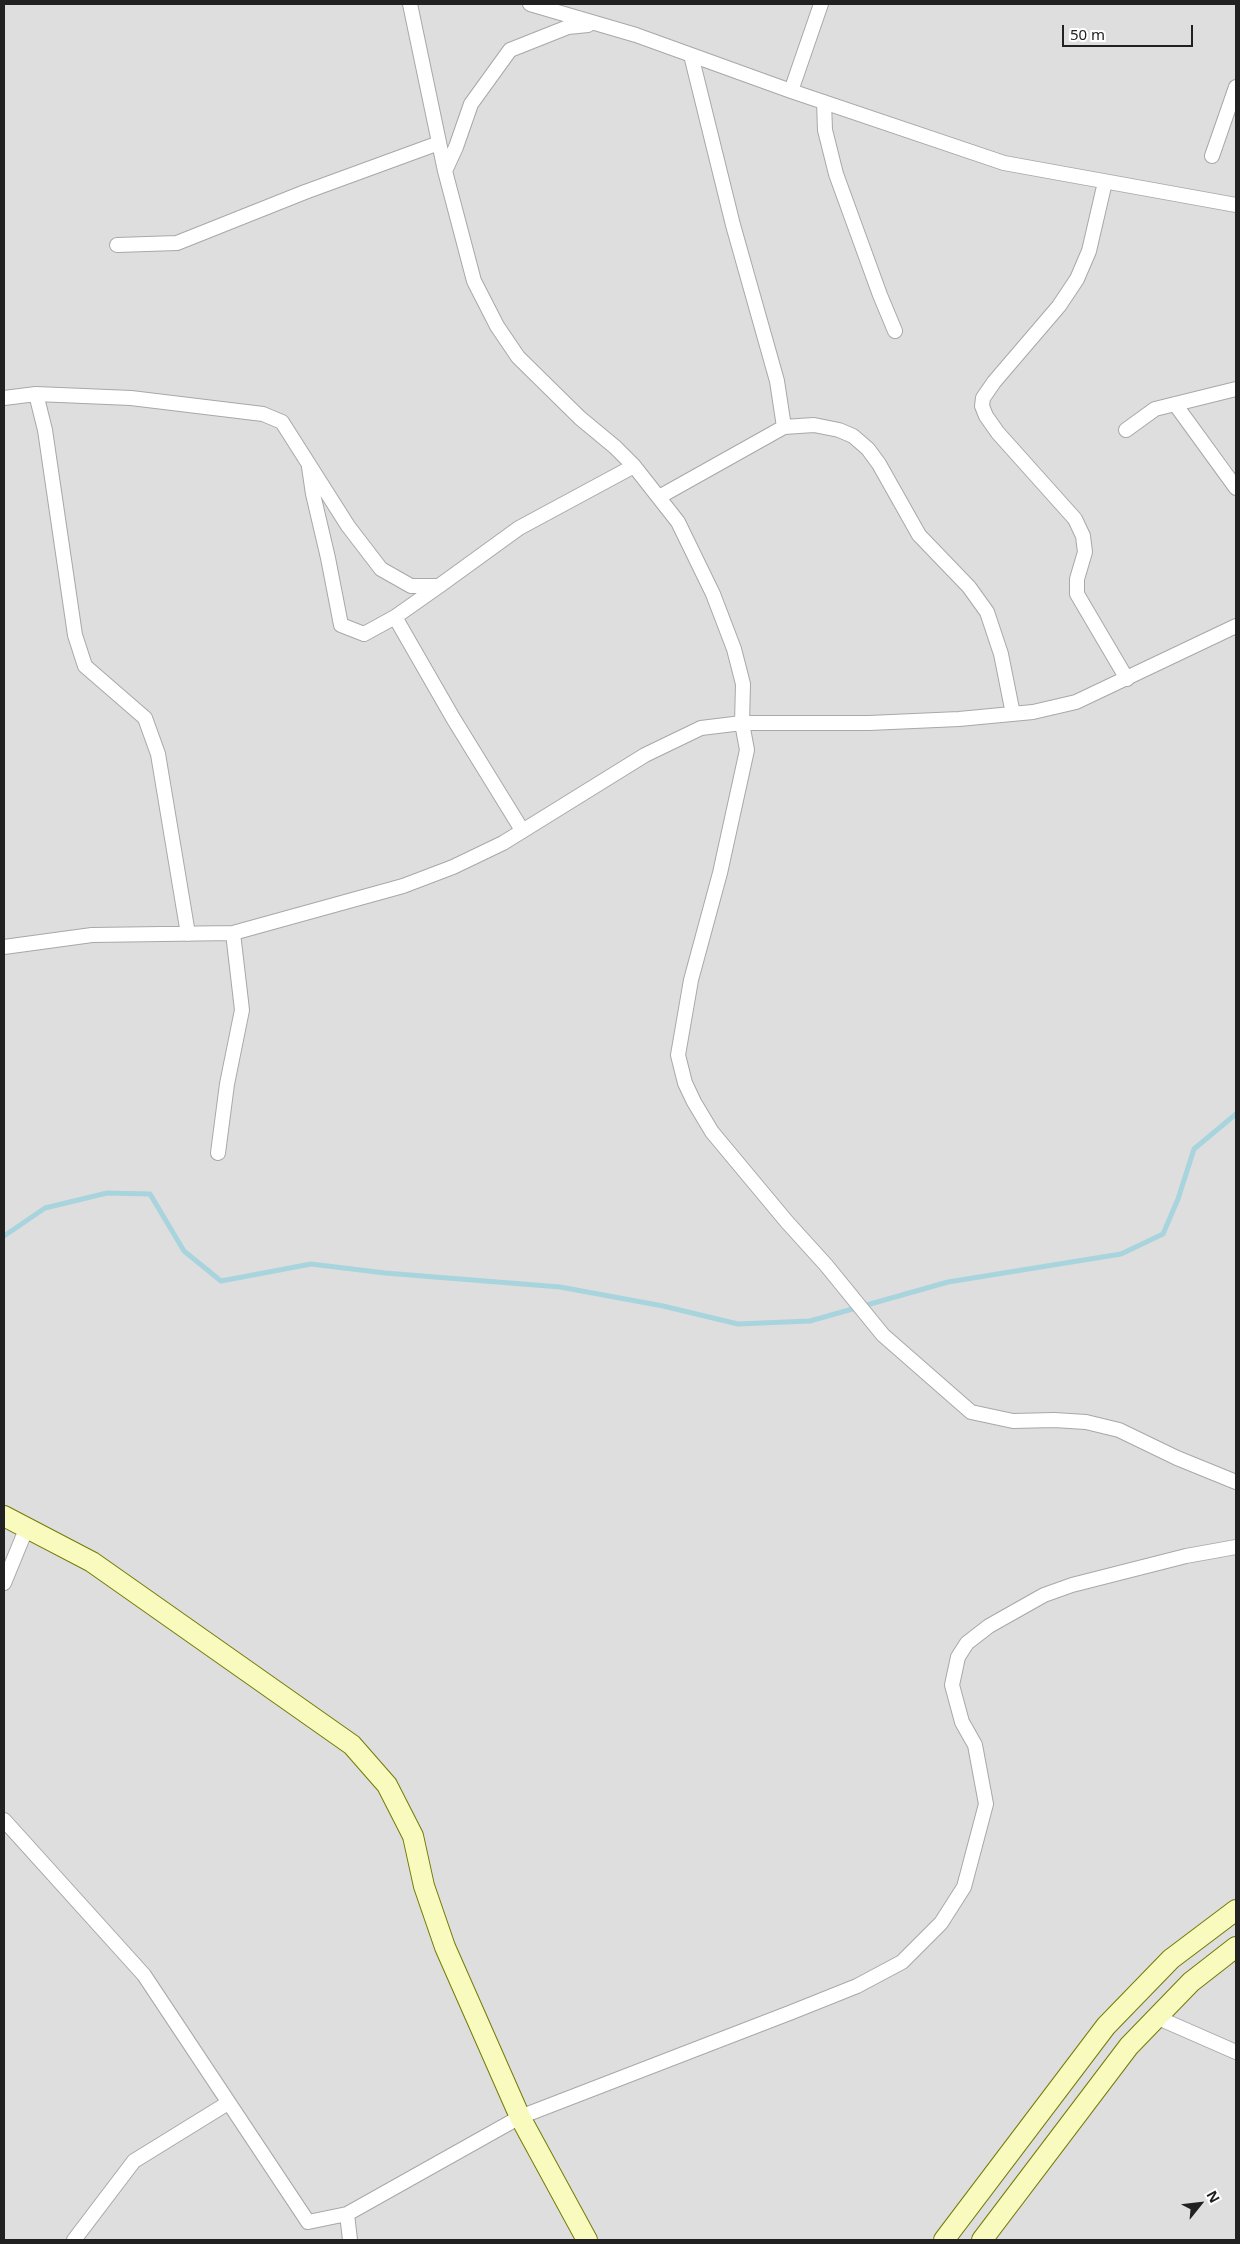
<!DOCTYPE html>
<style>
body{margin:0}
#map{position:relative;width:1240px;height:2244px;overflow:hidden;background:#f1ede7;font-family:"Noto Sans",sans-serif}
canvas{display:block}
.frame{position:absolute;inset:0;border:5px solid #212121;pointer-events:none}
.north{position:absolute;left:1175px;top:2179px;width:50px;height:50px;-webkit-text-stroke:4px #fff;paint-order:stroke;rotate:61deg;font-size:14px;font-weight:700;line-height:20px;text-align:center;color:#212121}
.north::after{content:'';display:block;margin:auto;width:18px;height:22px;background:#212121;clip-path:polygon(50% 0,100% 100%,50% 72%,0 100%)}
.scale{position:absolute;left:1062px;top:25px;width:131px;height:22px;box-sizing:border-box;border:2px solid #212121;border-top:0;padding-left:6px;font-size:15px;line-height:18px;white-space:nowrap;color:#212121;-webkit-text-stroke:4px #fff;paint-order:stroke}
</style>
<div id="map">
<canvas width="1240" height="2244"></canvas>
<div class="frame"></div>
<div class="north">N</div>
<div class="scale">50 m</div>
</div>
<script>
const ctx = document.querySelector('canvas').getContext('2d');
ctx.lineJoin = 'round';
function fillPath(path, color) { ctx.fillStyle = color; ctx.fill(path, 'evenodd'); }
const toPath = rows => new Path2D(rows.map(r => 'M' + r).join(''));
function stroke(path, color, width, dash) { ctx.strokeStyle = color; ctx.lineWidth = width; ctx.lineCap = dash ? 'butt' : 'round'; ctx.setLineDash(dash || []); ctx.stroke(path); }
fillPath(toPath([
 [4,4,1236,4,1236,2240,4,2240]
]), '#dfdede');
stroke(toPath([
 [4,1236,45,1208,107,1193,150,1194,184,1251,221,1281,311,1264,385,1273,560,1287,663,1306,738,1324,810,1321,948,1282,1121,1254,1163,1234,1178,1199,1194,1149,1236,1114]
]), '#a8d4de', 5);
const street = toPath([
 [410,4,445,171,474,281,497,326,518,357,580,418,615,447,634,466,678,522,713,594,734,649,743,684,742,723,747,750,720,873,691,980,678,1055,685,1083,694,1102,712,1132,787,1222,826,1265,883,1335,971,1412,1013,1421,1054,1420,1086,1422,1119,1430,1177,1458,1236,1482],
 [530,4,636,35,791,91,1004,163,1236,205],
 [691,55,733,225,777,381,784,427],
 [791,91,821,4],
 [824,102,825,130,836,174,880,295,895,331],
 [1212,156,1236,87],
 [445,171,456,147,471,104,510,50,568,27,588,25],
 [1105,182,1089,251,1077,279,1059,306,994,382,983,398,982,406,986,416,998,433,1075,519,1083,536,1085,552,1077,579,1077,594,1127,679],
 [117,245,177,243,305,192,439,143],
 [36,394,45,430,75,635,85,666,145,718,158,754,188,934],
 [4,398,36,394,131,398,263,414,282,422,348,526,381,569,411,586,439,586,519,528,634,466],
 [1175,404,1236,488],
 [1126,430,1155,409,1236,389],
 [309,467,313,494,328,558,341,625,364,634,395,617,439,586],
 [659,497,784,427,814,425,839,430,853,436,868,449,879,464,919,535,969,587,987,612,1001,654,1013,714],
 [395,617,453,718,522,830],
 [4,947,92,935,233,933,403,886,453,867,503,843,645,755,701,728,742,723,869,723,959,719,1033,712,1076,702,1236,626],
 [218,1153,227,1084,242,1010,233,933],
 [4,1583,27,1527],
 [4,1820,144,1975,308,2222,347,2214,520,2117,792,2012,857,1986,902,1962,941,1923,964,1887,986,1804,975,1745,962,1722,952,1685,958,1657,967,1643,989,1626,1044,1595,1072,1585,1186,1556,1236,1547],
 [1156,2017,1236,2052],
 [347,2214,350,2240],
 [74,2240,134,2161,228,2103]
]);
const secondary = toPath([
 [4,1516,92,1562,352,1745,387,1785,413,1836,424,1886,445,1947,520,2117,587,2240],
 [944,2240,1106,2026,1171,1959,1236,1910],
 [982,2240,1129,2046,1191,1982,1236,1947]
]);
stroke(street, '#a8a8a8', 16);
stroke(secondary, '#737b05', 22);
stroke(street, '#fff', 14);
stroke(secondary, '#f9fabd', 20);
</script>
